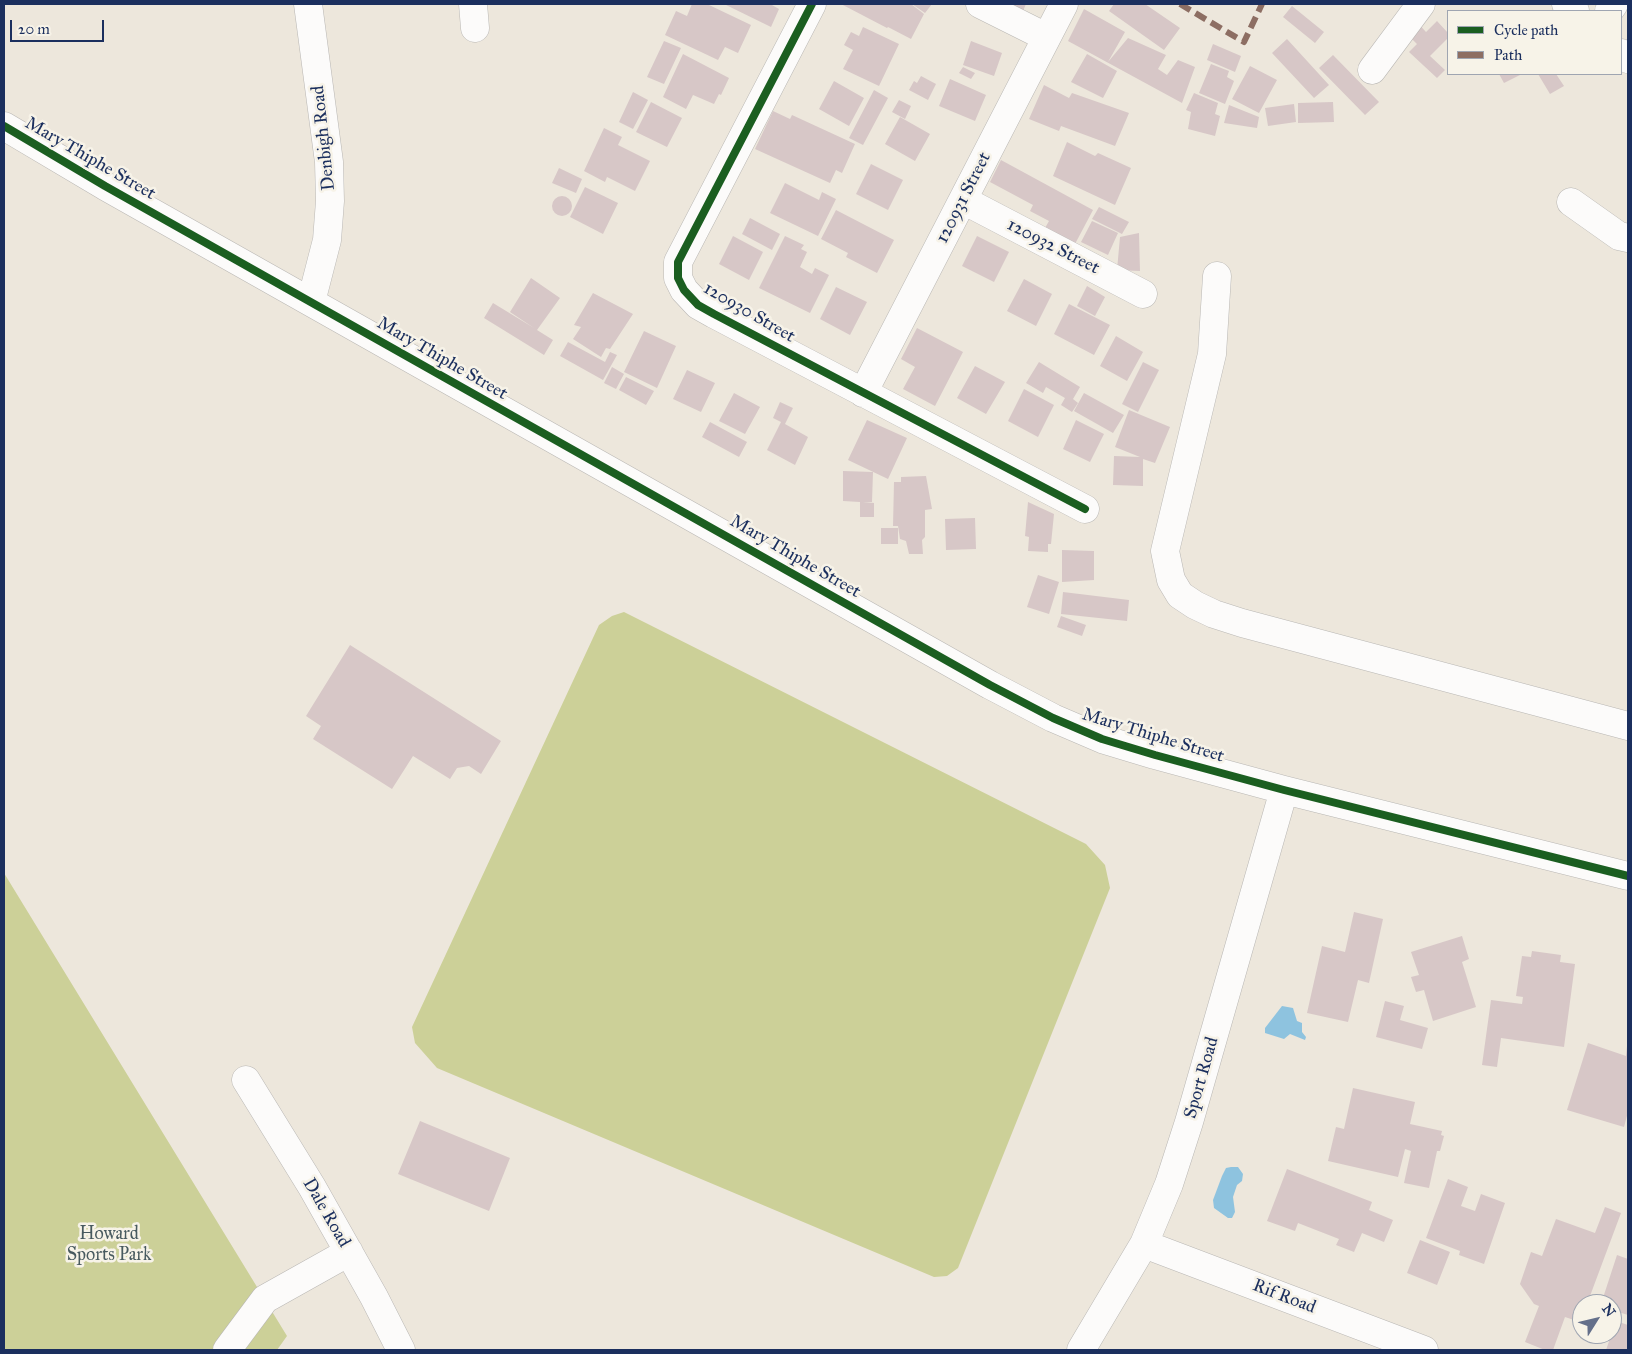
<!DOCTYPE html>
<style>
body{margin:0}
#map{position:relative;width:1632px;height:1354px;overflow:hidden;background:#ede7dc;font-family:"IM FELL Great Primer",serif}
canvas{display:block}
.frame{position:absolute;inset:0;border:5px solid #1b2f5e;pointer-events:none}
.legend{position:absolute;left:1447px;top:10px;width:175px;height:65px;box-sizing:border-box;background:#f7f3e8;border:1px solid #9fa5b1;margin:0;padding:6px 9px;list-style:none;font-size:15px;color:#1b2f5e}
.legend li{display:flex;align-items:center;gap:10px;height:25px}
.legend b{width:25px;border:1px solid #9fa5b1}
.north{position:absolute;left:1572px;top:1294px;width:50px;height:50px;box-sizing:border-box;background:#f7f3e8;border:1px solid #9fa5b1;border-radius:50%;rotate:54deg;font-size:14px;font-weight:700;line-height:20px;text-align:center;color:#1b2f5e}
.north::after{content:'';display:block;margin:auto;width:18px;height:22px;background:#646f8a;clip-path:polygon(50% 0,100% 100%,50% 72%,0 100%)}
.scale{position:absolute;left:10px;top:20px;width:94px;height:22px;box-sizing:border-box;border:2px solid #1b2f5e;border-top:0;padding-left:6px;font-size:15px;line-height:18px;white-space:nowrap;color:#1b2f5e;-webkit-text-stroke:4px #f7f3e8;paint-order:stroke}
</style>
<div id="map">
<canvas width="1632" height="1354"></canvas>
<div class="frame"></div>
<ul class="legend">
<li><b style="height:6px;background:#1b5e20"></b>Cycle path</li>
<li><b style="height:6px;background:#8d6e63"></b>Path</li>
</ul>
<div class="north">N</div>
<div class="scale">20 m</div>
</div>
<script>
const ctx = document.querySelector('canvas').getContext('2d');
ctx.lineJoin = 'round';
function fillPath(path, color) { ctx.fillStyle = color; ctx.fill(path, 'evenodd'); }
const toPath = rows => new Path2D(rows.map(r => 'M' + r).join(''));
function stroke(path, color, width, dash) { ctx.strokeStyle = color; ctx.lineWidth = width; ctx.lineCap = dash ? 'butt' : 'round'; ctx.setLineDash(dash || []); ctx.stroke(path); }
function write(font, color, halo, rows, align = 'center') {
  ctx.font = font + ' "IM FELL Great Primer",serif'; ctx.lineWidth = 5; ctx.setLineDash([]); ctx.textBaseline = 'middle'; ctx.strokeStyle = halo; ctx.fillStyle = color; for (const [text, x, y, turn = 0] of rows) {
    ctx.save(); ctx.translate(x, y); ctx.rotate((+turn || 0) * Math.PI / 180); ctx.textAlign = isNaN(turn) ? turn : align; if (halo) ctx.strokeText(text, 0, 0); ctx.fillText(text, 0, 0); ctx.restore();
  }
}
fillPath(toPath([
 [624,612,1086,844,1105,865,1110,888,958,1268,947,1276,934,1277,437,1068,415,1043,412,1027,599,625,612,616],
 [4,873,287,1336,277,1350,4,1350]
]), '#ccd098');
fillPath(toPath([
 [1282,1006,1293,1008,1297,1021,1302,1023,1302,1032,1306,1037,1305,1040,1290,1034,1284,1039,1265,1033,1265,1028],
 [1231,1167,1238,1167,1243,1174,1242,1181,1237,1185,1233,1197,1235,1212,1232,1218,1228,1218,1214,1208,1213,1200,1222,1176,1226,1168]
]), '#8ec3df');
fillPath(toPath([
 [692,4,707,4,751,25,738,53,725,47,718,60,665,35,676,11,687,16],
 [724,4,772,4,772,5,779,9,771,27],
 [841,4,911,4,924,14,911,39,888,27,887,28],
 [912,4,932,4,925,13],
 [1005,4,1026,4,1023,11],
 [1114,4,1145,4,1180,28,1164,50,1109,11],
 [1292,6,1324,32,1315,43,1283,17],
 [1084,9,1125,32,1108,62,1128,38,1166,55,1158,69,1167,75,1178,60,1195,67,1182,103,1068,41],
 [1416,21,1426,32,1437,21,1448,33,1448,38,1430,56,1445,70,1437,78,1409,52,1417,44,1405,32],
 [863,27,899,44,879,86,843,69,853,50,844,45,851,32,859,36],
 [1287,39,1329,85,1314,98,1272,53],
 [664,41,681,48,664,84,647,77],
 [971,41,1002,53,994,76,963,65],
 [1213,44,1241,56,1235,72,1207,60],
 [683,54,729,78,721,95,719,94,714,104,693,95,686,109,663,97],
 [1087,54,1117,71,1103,98,1071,82],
 [1333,55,1379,102,1365,115,1319,68],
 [1211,64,1229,71,1227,77,1234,81,1225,104,1199,93],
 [1250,66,1277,80,1259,113,1232,99],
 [963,67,975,73,971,79,959,73],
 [1499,74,1522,74,1504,83],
 [1538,74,1556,74,1564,86,1550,94],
 [921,76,936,84,928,100,909,90,914,81,917,83],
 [950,79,986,95,975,121,939,106],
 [834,81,864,98,849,126,819,109],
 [1044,85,1069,98,1072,93,1129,113,1115,146,1061,126,1059,131,1029,119],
 [874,90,888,98,863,145,849,138],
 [633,92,648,100,633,129,619,122],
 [1194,93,1218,103,1215,114,1220,116,1215,136,1188,129,1191,112,1186,110],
 [899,100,911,106,905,119,892,112],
 [651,102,682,118,667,147,636,132],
 [1333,102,1334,122,1298,123,1298,103],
 [1294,104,1296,122,1268,126,1265,108],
 [1229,105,1259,117,1257,128,1224,123],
 [773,111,790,119,792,115,855,144,842,173,836,170,830,183,755,149],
 [900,117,930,134,915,161,885,144],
 [604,128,622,137,618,145,650,161,635,191,607,177,605,182,584,171],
 [1067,142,1095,156,1098,153,1131,168,1115,205,1053,176],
 [1001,160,1093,210,1075,244,1045,228,1049,221,1030,211,1033,205,990,182],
 [871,164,903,180,888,210,856,194],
 [559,168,582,179,576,193,552,183],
 [785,183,819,200,822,192,836,199,818,236,770,213],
 [585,187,618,203,603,234,570,217],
 '552 206a10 10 0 1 1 20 0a10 10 0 1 1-20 0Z',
 [1099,207,1129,222,1122,234,1092,219],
 [836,210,894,240,877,273,846,257,848,253,821,239],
 [750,218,780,234,772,250,742,234],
 [1092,221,1118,233,1108,255,1081,242],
 [1139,233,1140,271,1117,270,1120,237],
 [733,236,763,252,749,280,719,264],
 [785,236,804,245,801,249,807,252,800,267,812,274,815,268,829,275,810,313,759,288],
 [977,236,1009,252,994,282,962,266],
 [531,278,560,298,537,330,553,340,544,355,484,318,493,303,534,328,510,312],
 [1024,279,1052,294,1036,326,1007,311],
 [1087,286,1105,297,1095,316,1077,306],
 [836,287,867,302,850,335,820,319],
 [593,293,633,314,610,349,606,348,601,357,573,339,581,327,574,325],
 [1069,304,1110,325,1094,355,1054,334],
 [917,328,963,352,935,406,903,389,915,367,901,359],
 [644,331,676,346,657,388,624,372],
 [1116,336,1143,352,1127,381,1100,366],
 [568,342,605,362,610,352,617,355,603,380,560,356],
 [1039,362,1080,387,1073,399,1078,403,1072,412,1061,405,1065,398,1046,387,1043,393,1026,383],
 [1143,362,1159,370,1138,412,1122,404],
 [975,366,1005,382,986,414,957,398],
 [612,367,624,374,616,389,604,383],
 [687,370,715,383,701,412,673,399],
 [626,377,654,391,646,405,619,390],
 [1024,389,1054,405,1038,437,1008,421],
 [734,393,760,407,745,434,719,421],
 [1084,393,1124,415,1113,433,1074,411],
 [780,402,793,408,785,424,808,437,795,465,767,450,781,422,773,418],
 [1129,410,1170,427,1155,463,1143,459,1143,486,1113,485,1114,456,1140,457,1115,447],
 [867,420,907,438,888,479,848,460],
 [1076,420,1104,434,1090,462,1063,449],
 [710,422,747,442,739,457,702,437],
 [843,471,873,472,872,502,863,502,874,503,874,517,860,517,860,502,843,501],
 [926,476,932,509,925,510,925,537,922,540,923,554,909,554,906,541,900,539,898,526,893,526,894,482,901,482,901,477],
 [1028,502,1054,514,1051,544,1048,544,1048,552,1028,551,1029,537,1025,536],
 [975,518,976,549,946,550,945,519],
 [881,528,898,528,898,544,881,544],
 [1062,550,1094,551,1094,580,1062,582],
 [1038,575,1059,582,1049,614,1027,607],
 [1063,592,1129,600,1127,621,1061,614],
 [1061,616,1086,625,1082,636,1057,627],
 [350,645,501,741,481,774,469,766,457,768,450,779,413,756,392,789,313,739,321,726,306,716],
 [1354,912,1383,919,1369,983,1358,980,1348,1022,1307,1013,1322,946,1345,952],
 [1462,936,1469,959,1462,962,1476,1007,1433,1021,1424,990,1416,992,1411,977,1419,975,1411,952],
 [1532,951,1561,955,1560,962,1575,964,1564,1047,1501,1038,1497,1067,1482,1065,1491,1000,1522,1004,1523,997,1516,996,1522,956,1531,957],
 [1385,1001,1404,1006,1400,1020,1428,1028,1422,1049,1376,1037],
 [1588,1043,1626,1056,1627,1046,1628,1046,1628,1112,1624,1127,1567,1110],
 [1353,1088,1415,1102,1410,1124,1442,1131,1441,1135,1444,1136,1440,1151,1437,1151,1429,1188,1404,1183,1411,1151,1405,1149,1398,1177,1328,1161,1336,1127,1344,1129],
 [420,1121,510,1158,489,1211,398,1174],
 [1287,1169,1372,1202,1369,1210,1393,1220,1384,1242,1362,1233,1354,1252,1336,1245,1339,1239,1298,1223,1295,1231,1267,1221],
 [1448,1179,1468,1187,1461,1206,1475,1211,1481,1194,1505,1203,1484,1264,1459,1255,1460,1251,1426,1238],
 [1605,1207,1621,1213,1587,1304,1582,1304,1582,1317,1580,1322,1565,1317,1553,1350,1545,1350,1525,1342,1539,1306,1534,1304,1520,1284,1531,1252,1542,1256,1556,1219,1595,1233],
 [1420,1240,1450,1252,1437,1285,1407,1273],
 [1617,1255,1628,1259,1628,1315,1612,1310,1612,1304,1601,1304],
 [1616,1321,1628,1325,1628,1350,1606,1350]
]), '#d7c7c7');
const minor = toPath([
 [308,4,329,162,330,201,327,240,311,302],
 [473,4,475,28],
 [812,4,678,262,678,278,684,290,698,305,714,314,1085,509],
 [980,4,1046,37],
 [1566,4,1575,11],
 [1609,11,1614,4],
 [1621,53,1628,59],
 [1372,70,1421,4],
 [4,126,105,186,456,384,990,685,1053,718,1102,739,1155,755,1284,790,1628,876],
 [963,200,1143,294],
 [1571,202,1619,236,1628,238],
 [1217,276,1212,354,1165,551,1171,580,1180,595,1195,605,1214,614,1242,623,1628,726],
 [863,393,1064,4],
 [246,1080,312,1187,374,1297,401,1350],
 [1144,1244,1424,1350],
 [227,1350,265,1299,349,1252],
 [1081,1350,1144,1244,1169,1184,1189,1122,1284,790]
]);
stroke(minor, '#b9b7b4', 29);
stroke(minor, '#fcfbfa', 28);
stroke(toPath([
 [1180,4,1244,42,1262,4]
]), '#8d6e63', 6, [12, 6]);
stroke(toPath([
 [812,4,678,262,678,278,684,290,698,305,714,314,1085,509],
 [4,126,105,186,456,384,990,685,1053,718,1102,739,1155,755,1284,790,1628,876]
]), '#1b5e20', 8);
write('18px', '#1b2f5e', '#f7f3e8', [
 ["Denbigh Road",324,138,-96],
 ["Mary Thiphe Street",90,159,30],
 ["120931 Street",964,198,-63],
 ["120932 Street",1053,247,27],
 ["120930 Street",749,313,30],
 ["Mary Thiphe Street",442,359,30],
 ["Mary Thiphe Street",795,557,30],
 ["Mary Thiphe Street",1153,736,17],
 ["Sport Road",1202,1078,-74],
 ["Dale Road",326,1213,60],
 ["Rif Road",1284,1297,21]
]);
write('18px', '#485a5f', '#f7f3e8', [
 ["Howard",109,1235],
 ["Sports Park",109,1256]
]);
</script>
